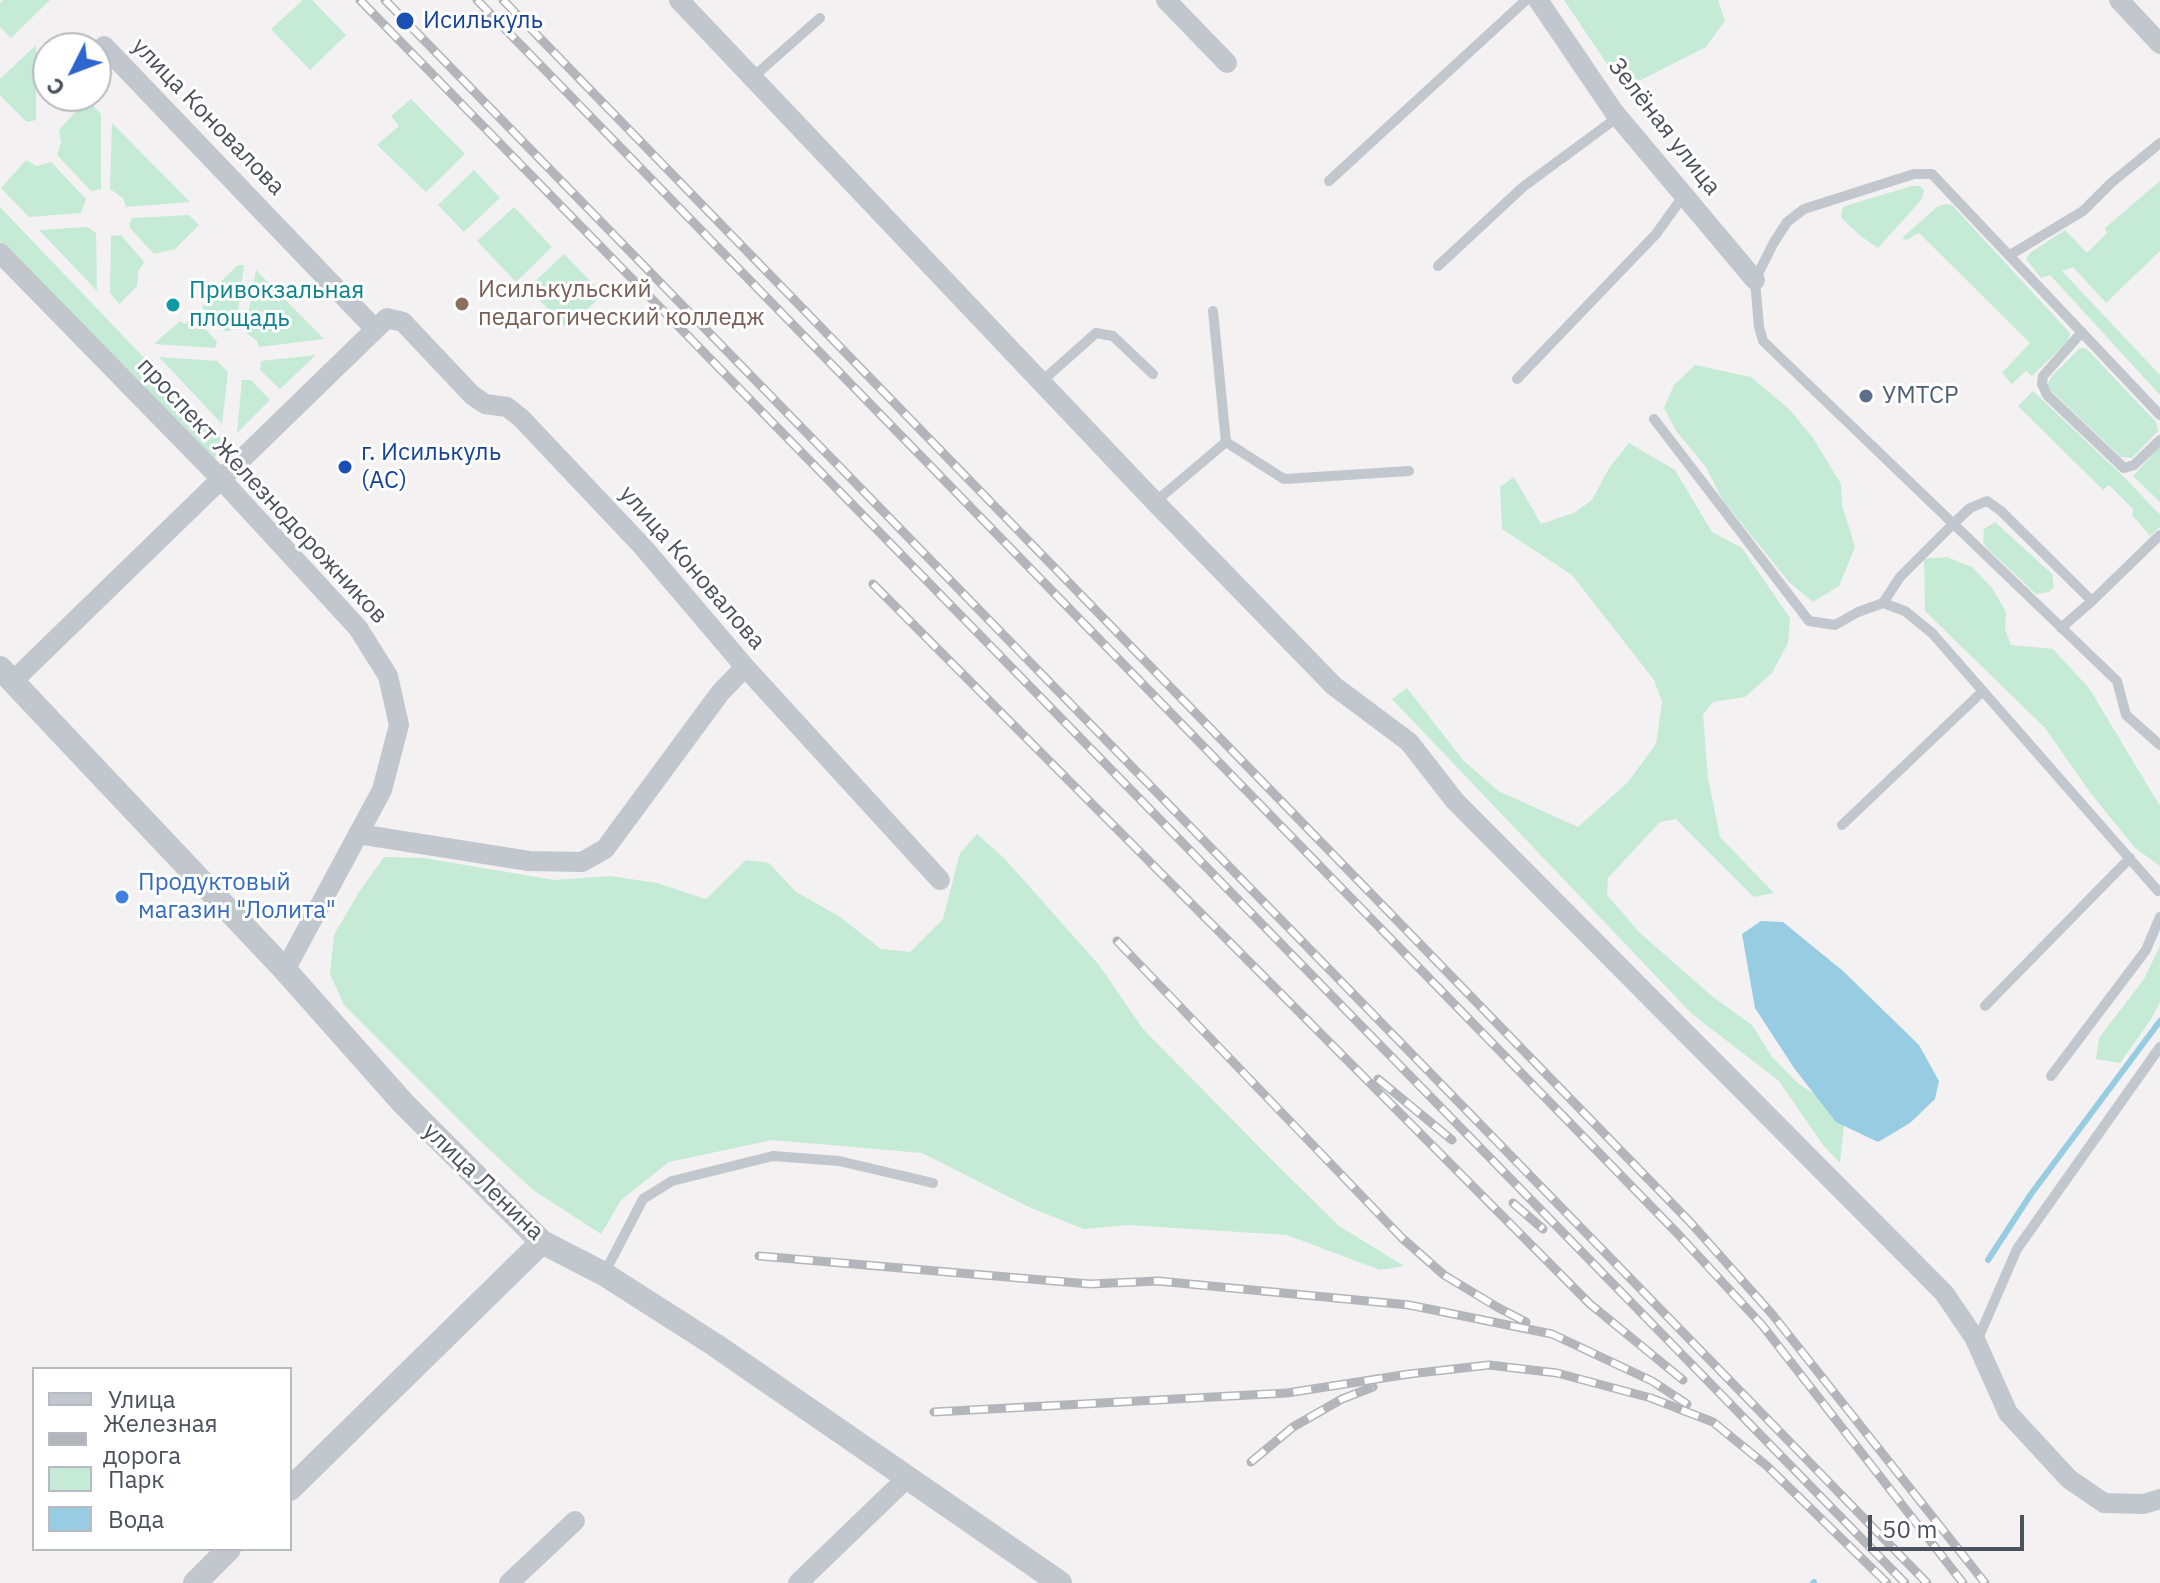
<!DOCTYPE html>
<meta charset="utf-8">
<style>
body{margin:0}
#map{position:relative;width:2160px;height:1583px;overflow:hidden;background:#f3f1f1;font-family:"IBM Plex Sans",sans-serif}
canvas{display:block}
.legend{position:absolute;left:32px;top:1367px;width:260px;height:184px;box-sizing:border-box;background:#fff;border:2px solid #b7babe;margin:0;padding:10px 14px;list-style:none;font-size:24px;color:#4b525c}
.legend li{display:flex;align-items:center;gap:16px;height:40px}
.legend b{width:40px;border:2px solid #b7babe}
.north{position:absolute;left:32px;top:32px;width:80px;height:80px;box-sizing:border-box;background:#fff;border:2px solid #b7babe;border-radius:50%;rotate:228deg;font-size:22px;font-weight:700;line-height:32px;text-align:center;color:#4b525c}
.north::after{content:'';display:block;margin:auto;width:28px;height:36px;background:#2e66cf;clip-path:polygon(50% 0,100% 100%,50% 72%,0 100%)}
.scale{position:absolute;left:1868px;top:1515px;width:156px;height:36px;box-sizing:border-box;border:4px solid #4b525c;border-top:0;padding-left:10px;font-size:24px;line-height:28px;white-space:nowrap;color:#4b525c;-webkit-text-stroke:6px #fff;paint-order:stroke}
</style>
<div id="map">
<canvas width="2160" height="1583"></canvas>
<ul class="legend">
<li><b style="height:10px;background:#c1c7cd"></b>Улица</li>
<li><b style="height:10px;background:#b4b5ba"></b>Железная дорога</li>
<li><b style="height:22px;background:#c5ebd7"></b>Парк</li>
<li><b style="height:22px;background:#97cce3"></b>Вода</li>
</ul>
<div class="north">С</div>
<div class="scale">50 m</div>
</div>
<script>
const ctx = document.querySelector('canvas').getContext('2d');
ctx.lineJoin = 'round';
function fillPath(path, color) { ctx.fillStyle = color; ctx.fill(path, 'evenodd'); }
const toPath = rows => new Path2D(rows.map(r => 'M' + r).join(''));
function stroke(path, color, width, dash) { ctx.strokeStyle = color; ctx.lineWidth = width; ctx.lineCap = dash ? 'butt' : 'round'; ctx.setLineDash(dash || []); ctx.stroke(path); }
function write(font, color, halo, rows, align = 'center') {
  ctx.font = font + ' "IBM Plex Sans",sans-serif'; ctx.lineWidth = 6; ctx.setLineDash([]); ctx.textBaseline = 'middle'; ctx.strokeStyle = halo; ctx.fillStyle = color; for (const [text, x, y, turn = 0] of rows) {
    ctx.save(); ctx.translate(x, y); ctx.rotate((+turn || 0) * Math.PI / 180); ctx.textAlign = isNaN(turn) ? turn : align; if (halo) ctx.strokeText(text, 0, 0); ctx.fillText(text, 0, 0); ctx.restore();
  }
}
fillPath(toPath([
 [3,0,50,0,11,38,0,27,0,3],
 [303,0,312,0,346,35,310,70,271,29],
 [1564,0,1718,0,1725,21,1706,47,1635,83,1611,70],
 [36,45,36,120,27,122,0,95,0,79],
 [87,99,101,114,101,189,91,191,57,155,61,143,59,130],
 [411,99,465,154,426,192,377,145,399,126,391,116],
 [112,123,190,202,126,207,123,198,110,189],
 [26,160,37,166,51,162,86,199,81,213,29,217,1,188],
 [474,170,500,198,464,232,438,205],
 [2160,181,2160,251,2106,303,2073,267,2062,271,2160,375,2160,395,2050,275,2041,278,2026,259,2030,253,2065,230,2087,253,2107,233,2105,228],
 [1912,186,1920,186,1924,190,1922,199,1878,248,1862,237,1841,218,1842,209,1845,206],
 [1945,204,1952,205,2070,333,2068,341,2032,376,2026,371,2012,384,2002,373,2030,343,1919,233,1907,240,1902,238,1937,207],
 [0,207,232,450,219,458,207,456,0,241],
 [514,207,552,247,516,282,477,241],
 [189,215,199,225,175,249,154,254,129,227,132,218],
 [87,227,96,233,97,291,39,230],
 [121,235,144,262,138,272,137,286,119,304,110,293,111,236],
 [564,254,603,294,567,329,528,288],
 [238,265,244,265,236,328,226,332,202,307,213,296,210,292],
 [256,270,324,339,259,347,257,341,245,332],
 [193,315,217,342,215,348,154,344,180,321,185,324],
 [2080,348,2087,349,2156,422,2158,431,2132,458,2121,457,2048,388,2048,383,2053,375],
 [316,355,280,389,260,370,261,361],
 [159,357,217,361,228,372,222,424],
 [1695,365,1751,377,1789,409,1813,438,1841,484,1842,505,1855,547,1839,586,1813,602,1789,582,1722,499,1706,467,1676,431,1664,408,1674,385],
 [242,380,251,380,270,400,237,433],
 [2033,391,2127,480,2160,515,2160,527,2150,536,2132,515,2133,509,2109,485,2103,490,2018,406],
 [1629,443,1675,470,1712,532,1742,548,1790,618,1788,643,1772,673,1745,697,1713,702,1703,715,1708,778,1720,837,1774,893,1754,897,1676,819,1660,822,1608,878,1607,895,1640,933,1713,997,1752,1025,1772,1057,1799,1084,1845,1115,1840,1163,1823,1145,1779,1081,1692,1014,1392,699,1407,688,1463,760,1498,791,1578,827,1628,782,1656,744,1662,702,1654,680,1572,575,1502,529,1500,487,1514,477,1541,524,1574,513,1592,500,1609,468],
 [2160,446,2160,502,2133,476],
 [1995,522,2052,574,2054,587,2049,592,2036,594,1987,548,1983,542,1984,529],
 [1947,557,1972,567,1992,588,2006,612,2005,629,2011,645,2053,649,2089,688,2160,806,2160,866,2135,848,2089,791,2045,728,1925,611,1924,559],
 [977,834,1004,858,1099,965,1143,1029,1276,1164,1339,1226,1404,1266,1380,1270,1287,1235,1128,1225,1084,1229,1031,1208,922,1153,772,1140,669,1162,621,1200,601,1234,533,1190,477,1138,344,1005,330,974,334,935,359,892,384,857,424,858,554,880,610,876,657,883,706,899,746,860,769,863,795,891,840,917,881,949,910,952,943,919,960,853],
 [2160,946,2160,1002,2150,1021,2120,1063,2096,1059,2099,1038,2144,979]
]), '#c5ebd7');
fillPath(toPath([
 [1761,921,1783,922,1843,971,1919,1045,1939,1081,1935,1099,1910,1123,1878,1142,1836,1122,1794,1068,1755,1008,1742,934]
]), '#97cce3');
stroke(toPath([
 [1988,1260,2031,1194,2160,1021],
 [1813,1583,1814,1582]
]), '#97cce3', 6);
stroke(toPath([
 [752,78,820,18],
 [1329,181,1526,0],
 [2010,255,2083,211,2111,183,2160,143],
 [1438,266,1523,187,1618,117],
 [1213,311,1226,442,1284,479,1409,471],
 [2082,332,2043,376,2042,384,2047,395,2124,468,2134,465,2160,440],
 [1517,379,1656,234,1684,195],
 [1042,381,1096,333,1113,336,1153,374],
 [2160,415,1932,174,1914,174,1804,209,1787,222,1773,244,1755,280,1759,327,1763,341,2117,681,2126,715,2160,745],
 [1654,419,1809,621,1835,625,1858,612,1883,603,1905,611,1932,633,2158,891],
 [1155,502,1226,442],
 [2092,601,2160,535],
 [1883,603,1900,577,1953,524,1970,508,1987,501,2001,511,2092,601,2061,628],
 [1842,825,1983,691],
 [1985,1006,2130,858],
 [2051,1076,2146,950,2160,917],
 [604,1274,643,1199,672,1181,773,1156,839,1161,933,1183],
 [1977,1341,2017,1249,2160,1047]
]), '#c1c7cd', 10);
stroke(toPath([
 [679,0,1155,502,1334,686,1409,742,1455,801,1944,1293,1974,1337,2008,1413,2069,1479,2104,1503,2144,1504,2160,1499],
 [1166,0,1227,63],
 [1538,0,1614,112,1755,280],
 [2119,0,2160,44],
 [104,46,374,328],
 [0,253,217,475,358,628,388,676,399,725,382,790,285,970],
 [12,682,387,318,403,322,472,395,485,404,507,407,521,418,643,547,745,667,940,880],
 [358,834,529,861,582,862,605,849,720,693,745,667],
 [509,1583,575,1521],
 [798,1583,907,1478]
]), '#c1c7cd', 20);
stroke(toPath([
 [0,668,285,970,403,1103,542,1242,604,1274,715,1345,1060,1583],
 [290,1489,542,1242],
 [195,1583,229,1549]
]), '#c1c7cd', 24);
const rail = toPath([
 [360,0,1905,1583],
 [385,0,1927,1583],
 [477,0,1678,1234,1762,1325,1963,1583],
 [503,0,1690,1222,1772,1314,1985,1583],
 [873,584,1590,1304,1683,1380],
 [1117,941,1402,1238,1444,1275,1497,1307,1526,1322],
 [1378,1079,1452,1140],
 [1513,1203,1543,1229],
 [759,1256,1090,1284,1158,1281,1409,1305,1552,1334,1652,1381,1687,1404],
 [934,1412,1287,1393,1409,1374,1489,1365,1557,1373,1651,1398,1713,1422,1767,1466,1887,1583],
 [1251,1462,1293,1427,1342,1399,1373,1387]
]);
stroke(rail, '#b4b5ba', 9);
stroke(rail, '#fff', 6, [18]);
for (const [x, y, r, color] of [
 [405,21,10,"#1a4fb4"],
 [462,304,8,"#8d6e63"],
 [173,305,8,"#0f9aa8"],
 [1866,396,8,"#5c6f8a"],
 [345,467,8,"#1a4fb4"],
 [122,897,8,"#3f7fe0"]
]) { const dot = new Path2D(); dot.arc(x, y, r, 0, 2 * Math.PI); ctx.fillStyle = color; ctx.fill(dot); stroke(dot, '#fff', 3); }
write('24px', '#164399', '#fff', [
 ["Исилькуль",423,21],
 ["г. Исилькуль",361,453],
 ["(АС)",361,481]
], 'left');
write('24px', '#4b525c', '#fff', [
 ["улица Коновалова",208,117,46],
 ["Зелёная улица",1664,127,52],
 ["проспект Железнодорожников",262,491,47],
 ["улица Коновалова",692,568,49],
 ["улица Ленина",483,1182,44]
]);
write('24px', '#785e54', '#fff', [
 ["Исилькульский",478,290],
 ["педагогический колледж",478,318]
], 'left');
write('24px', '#0d838f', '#fff', [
 ["Привокзальная",189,291],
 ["площадь",189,319]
], 'left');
write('24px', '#4e5e75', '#fff', [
 ["УМТСР",1882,396]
], 'left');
write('24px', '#366cbe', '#fff', [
 ["Продуктовый",138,883],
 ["магазин \"Лолита\"",138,911]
], 'left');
</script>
